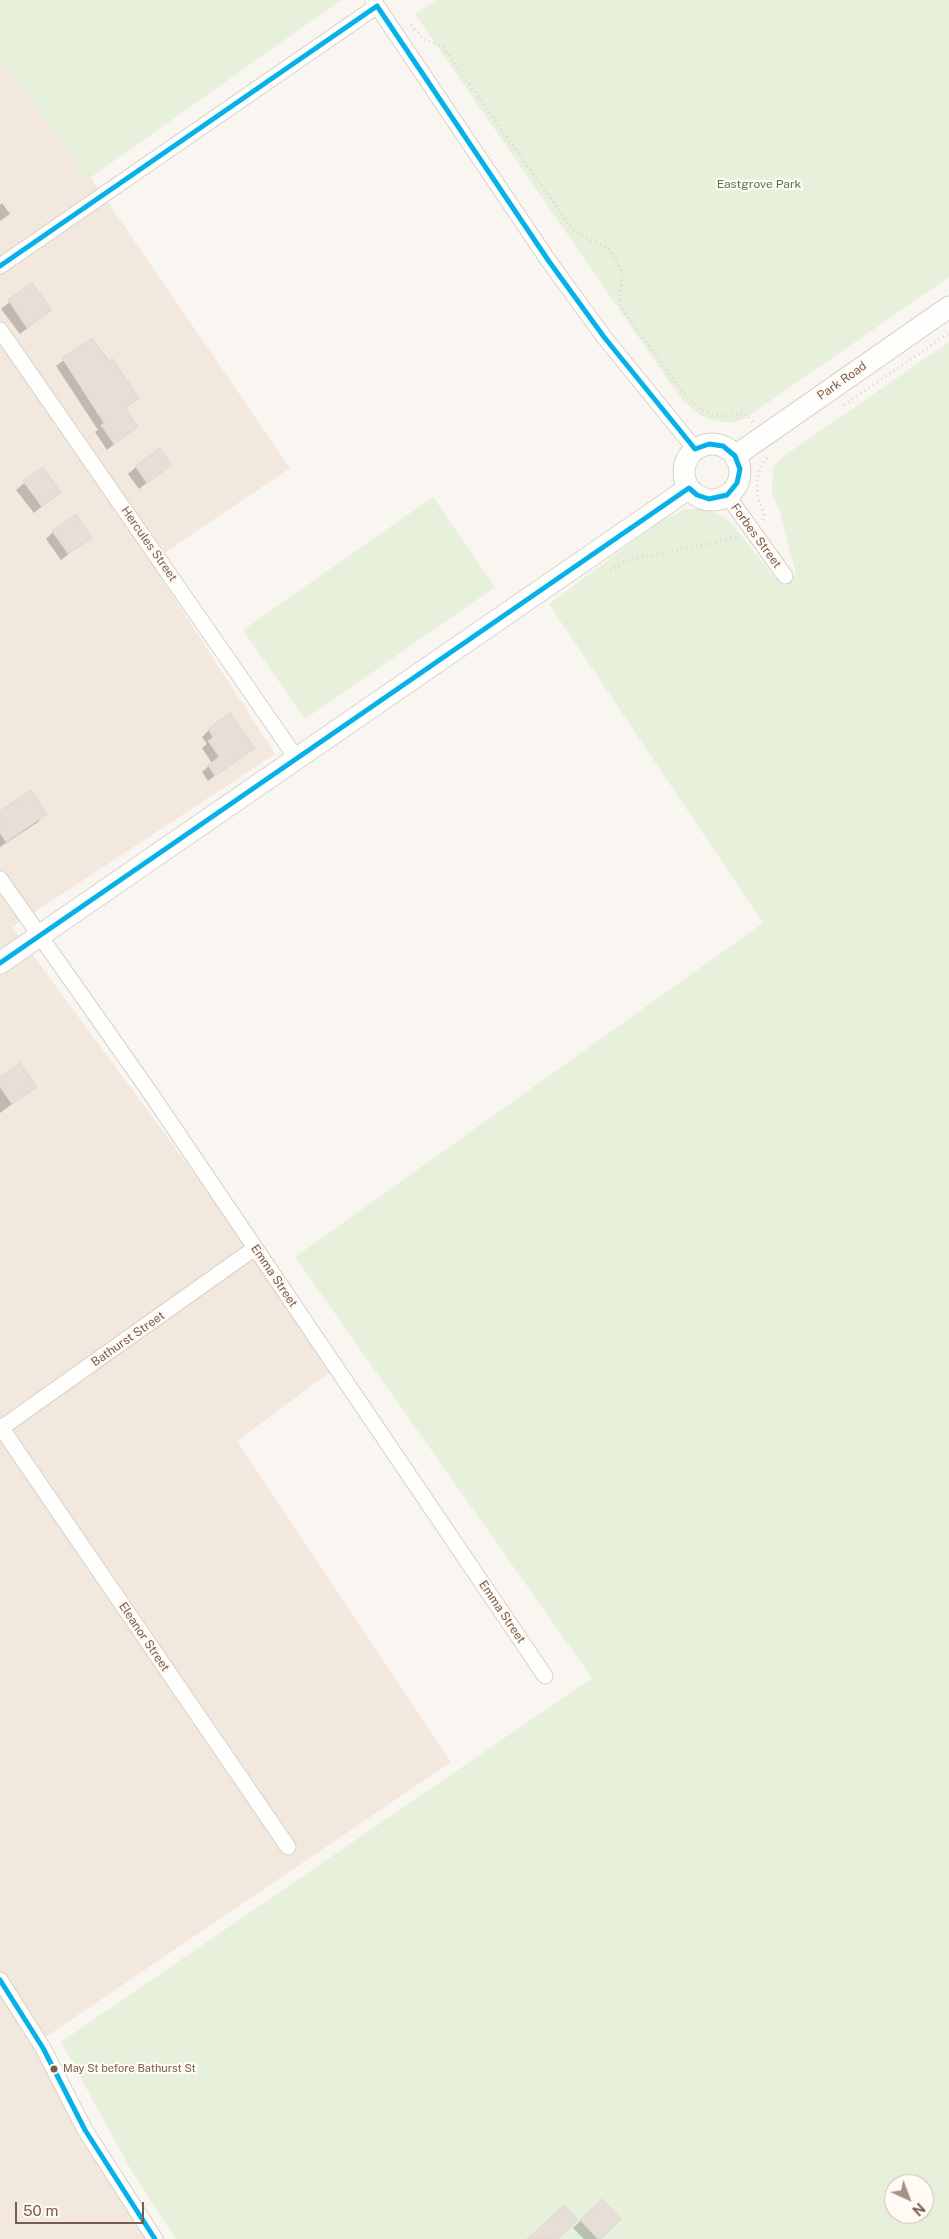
<!DOCTYPE html>
<style>
body{margin:0}
#map{position:relative;width:949px;height:2239px;overflow:hidden;background:#f9f5f0;font-family:"Public Sans",sans-serif}
canvas{display:block}
.north{position:absolute;left:884px;top:2174px;width:50px;height:50px;box-sizing:border-box;background:#fffaf3;border:1px solid #cabbb1;border-radius:50%;rotate:137deg;font-size:14px;font-weight:700;line-height:20px;text-align:center;color:#7a5c4d}
.north::after{content:'';display:block;margin:auto;width:18px;height:22px;background:#a69286;clip-path:polygon(50% 0,100% 100%,50% 72%,0 100%)}
.scale{position:absolute;left:15px;top:2202px;width:129px;height:22px;box-sizing:border-box;border:2px solid #7a5c4d;border-top:0;padding-left:6px;font-size:15px;line-height:18px;white-space:nowrap;color:#7a5c4d;-webkit-text-stroke:4px #fffaf3;paint-order:stroke}
</style>
<div id="map">
<canvas width="949" height="2239"></canvas>
<div class="north">N</div>
<div class="scale">50 m</div>
</div>
<script>
const ctx = document.querySelector('canvas').getContext('2d');
ctx.lineJoin = 'round';
function fillPath(path, color) { ctx.fillStyle = color; ctx.fill(path, 'evenodd'); }
const toPath = rows => new Path2D(rows.map(r => 'M' + r).join(''));
function stroke(path, color, width, dash) { ctx.strokeStyle = color; ctx.lineWidth = width; ctx.lineCap = dash ? 'butt' : 'round'; ctx.setLineDash(dash || []); ctx.stroke(path); }
function write(font, color, halo, rows, align = 'center') {
  ctx.font = font + ' "Public Sans",sans-serif'; ctx.lineWidth = 4.5; ctx.setLineDash([]); ctx.textBaseline = 'middle'; ctx.strokeStyle = halo; ctx.fillStyle = color; for (const [text, x, y, turn = 0] of rows) {
    ctx.save(); ctx.translate(x, y); ctx.rotate((+turn || 0) * Math.PI / 180); ctx.textAlign = isNaN(turn) ? turn : align; if (halo) ctx.strokeText(text, 0, 0); ctx.fillText(text, 0, 0); ctx.restore();
  }
}
fillPath(toPath([
 [0,45,290,468,151,562,275,754,12,927,337,1367,237,1441,451,1762,34,2045,155,2239,0,2239]
]), '#f2e8de');
fillPath(toPath([
 [0,0,341,0,87,180,0,56],
 [436,0,949,0,949,277,744,419,730,423,712,420,700,415,682,400,415,14],
 [949,342,949,2239,176,2239,131,2170,61,2042,592,1678,295,1257,763,923,549,604,661,521,685,509,705,509,722,516,730,522,781,585,796,574,779,508,772,494,773,467,781,458],
 [894,2184,924,2184,924,2214,894,2214],
 [433,497,495,587,305,719,243,630]
]), '#e7f0db');
fillPath(toPath([
 [2,203,10,214,0,221,0,205],
 [31,284,50,310,20,334,1,309],
 [92,339,138,398,124,409,136,426,107,450,95,432,98,430,56,366],
 [170,465,139,489,128,474,136,467],
 [42,468,60,492,34,513,16,490],
 [53,532,90,537,61,560,46,539],
 [209,730,253,747,208,781,202,772,212,763,202,748,207,744,202,737],
 [0,812,45,814,38,822,0,847],
 [0,1079,35,1087,0,1113],
 [601,2200,599,2239,584,2239,573,2228]
]), '#0003');
const building = toPath([
 [32,283,52,310,27,328,8,300,32,283],
 [92,338,108,361,112,358,139,398,125,408,138,427,114,444,101,425,104,423,62,358,92,338],
 [160,448,172,465,147,483,135,466,160,448],
 [43,467,61,492,42,507,23,481,43,467],
 [76,514,92,538,68,554,52,531,76,514],
 [230,713,255,748,215,776,208,765,219,757,208,741,213,737,208,729,230,713],
 [31,790,47,814,6,842,0,833,0,811,31,790],
 [20,1063,37,1087,12,1104,0,1087,0,1077,20,1063],
 [602,2199,621,2219,601,2239,598,2239,580,2220,602,2199],
 [564,2205,578,2220,558,2239,527,2239,564,2205]
]);
fillPath(building, '#e6ded7');
stroke(building, '#e2d8d2', 1);
const street = toPath([
 [373,0,548,260,604,337,695,449],
 [0,266,377,6],
 [0,330,297,759],
 [727,495,785,576],
 [0,879,149,1091,545,1676],
 [0,1426,288,1847],
 [0,1429,255,1248],
 [0,1980,43,2048,85,2130,155,2239]
]);
const secondary = toPath([
 '684 472a28 28 0 1 1 56 0a28 28 0 1 1-56 0Z',
 [735,456,949,307],
 [0,963,689,488]
]);
stroke(street, '#d7d1cb', 17);
stroke(secondary, '#d9d2cb', 23);
stroke(toPath([
 [411,25,423,39,443,47,573,230,592,241,610,249,622,272,620,306,684,394,700,410,719,416,731,416,743,412,753,422],
 [844,405,949,333],
 [763,520,764,514,758,499,757,480,761,465,767,458],
 [610,570,626,561,740,537]
]), '#dcd5d0', 3, [1, 4]);
stroke(street, '#fefefd', 15);
stroke(secondary, '#fefefd', 21);
stroke(toPath([
 [0,266,377,6,548,260,604,337,695,449,709,444,723,446,735,456,740,469,737,483,727,495,709,499,697,495,689,488,0,963],
 [0,1980,43,2048,85,2130,155,2239]
]), '#06b1e7', 5);
for (const [x, y, r, color] of [
 [54,2069,4.5,"#7a5c4d"]
]) { const dot = new Path2D(); dot.arc(x, y, r, 0, 2 * Math.PI); ctx.fillStyle = color; ctx.fill(dot); stroke(dot, '#fffaf3', 2); }
write('11px', '#7a5c4d', '#fffaf3', [
 ["May St before Bathurst St",63,2069]
], 'left');
write('12px', '#537a41', '#fffaf3', [
 ["Eastgrove Park",759,184]
]);
write('12px', '#7a5c4d', '#fffaf3', [
 ["Park Road",842,381,-35],
 ["Forbes Street",756,536,54],
 ["Hercules Street",149,544,55],
 ["Emma Street",274,1276,56],
 ["Bathurst Street",128,1339,-35],
 ["Emma Street",502,1612,56],
 ["Eleanor Street",144,1637,56]
]);
</script>
